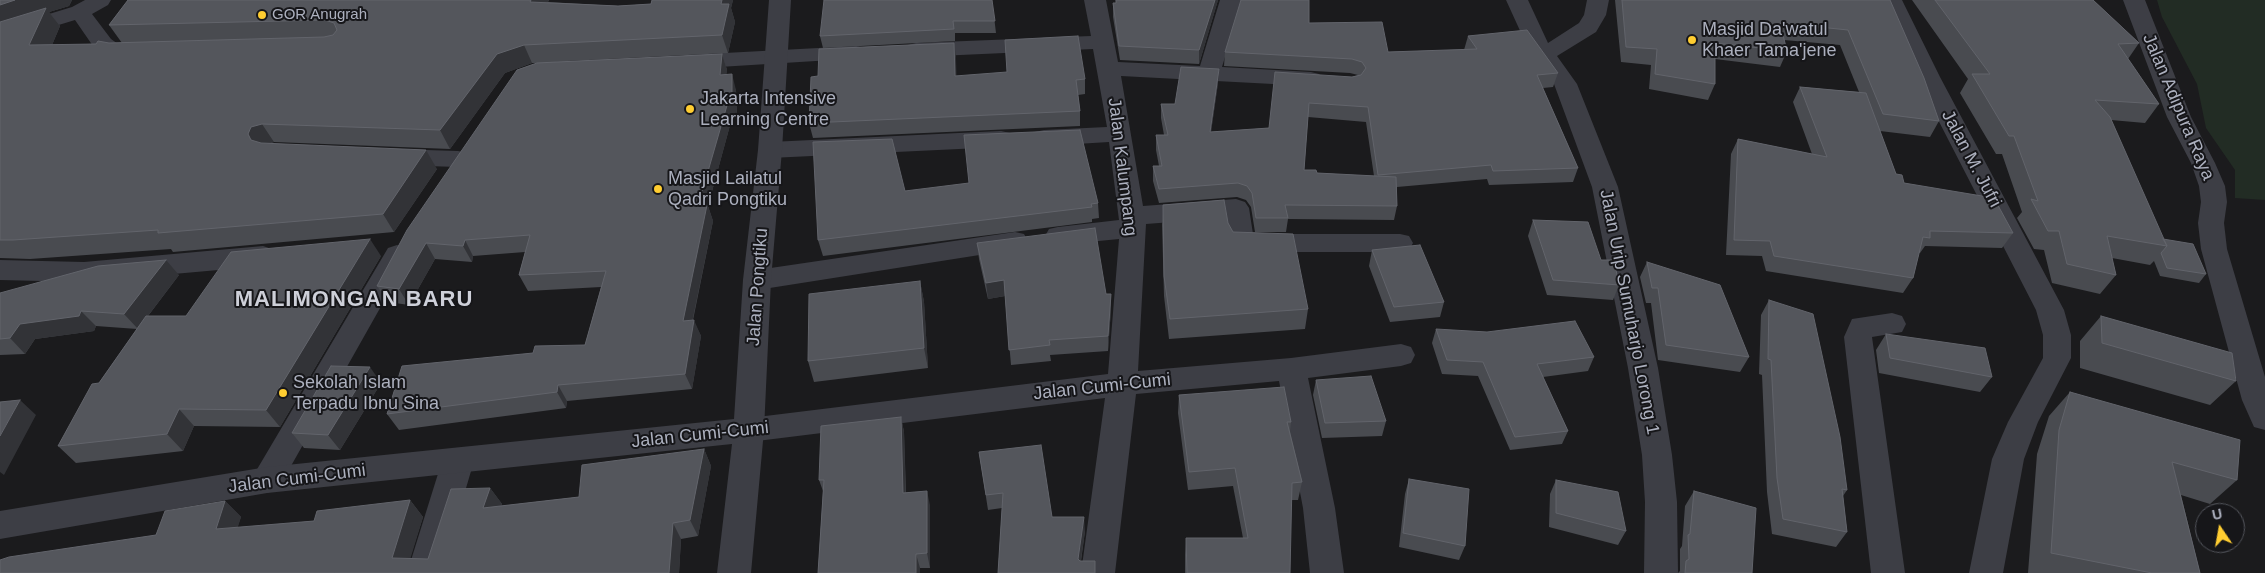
<!DOCTYPE html>
<style>
body{margin:0}
#map{position:relative;width:2265px;height:573px;overflow:hidden;background:#1b1b1d;font-family:Arial,sans-serif}
canvas{display:block}
.north{position:absolute;left:2195px;top:503px;width:50px;height:50px;box-sizing:border-box;background:#161619;border:1px solid #52545b;border-radius:50%;rotate:348deg;font-size:14px;font-weight:700;line-height:20px;text-align:center;color:#acb0be}
.north::after{content:'';display:block;margin:auto;width:18px;height:22px;background:#ffcd31;clip-path:polygon(50% 0,100% 100%,50% 72%,0 100%)}
</style>
<div id="map">
<canvas width="2265" height="573"></canvas>
<div class="north">U</div>
</div>
<script>
const ctx = document.querySelector('canvas').getContext('2d');
ctx.lineJoin = 'round';
function fillPath(path, color) { ctx.fillStyle = color; ctx.fill(path, 'evenodd'); }
const toPath = rows => new Path2D(rows.map(r => 'M' + r).join(''));
function stroke(path, color, width, dash) { ctx.strokeStyle = color; ctx.lineWidth = width; ctx.lineCap = dash ? 'butt' : 'round'; ctx.setLineDash(dash || []); ctx.stroke(path); }
function write(font, color, halo, rows, align = 'center') {
  ctx.font = font + ' Arial,sans-serif'; ctx.lineWidth = 4; ctx.setLineDash([]); ctx.textBaseline = 'middle'; ctx.strokeStyle = halo; ctx.fillStyle = color; for (const [text, x, y, turn = 0] of rows) {
    ctx.save(); ctx.translate(x, y); ctx.rotate((+turn || 0) * Math.PI / 180); ctx.textAlign = isNaN(turn) ? turn : align; if (halo) ctx.strokeText(text, 0, 0); ctx.fillText(text, 0, 0); ctx.restore();
  }
}
fillPath(toPath([
 [2157,0,2265,0,2265,200,2235,198,2235,170,2206,128,2197,84,2162,17]
]), '#222c24');
fillPath(toPath([
 [85,0,111,0,108,5,92,14,111,39,118,44,142,49,145,54,142,59,134,61,103,55,95,49,75,20,0,43,0,29,72,7,85,0],
 [1084,0,1106,0,1118,62,1200,66,1220,0,1242,0,1222,67,1311,72,1319,74,1323,79,1319,84,1311,86,1121,76,1143,206,1236,199,1245,202,1249,208,1253,234,1400,234,1409,236,1413,243,1409,250,1400,252,1241,252,1232,250,1228,243,1224,218,1146,224,1138,371,1291,358,1401,344,1411,347,1415,355,1411,363,1401,366,1308,378,1335,508,1344,573,1310,573,1303,508,1279,381,1136,394,1115,573,1081,573,1105,398,749,442,738,439,734,430,738,421,749,418,1108,374,1119,239,1058,245,1049,243,1045,236,1049,229,1058,227,1119,220,1109,142,1044,146,1035,144,1032,138,1035,132,1044,130,1107,127,1093,49,916,57,908,55,905,50,908,45,916,43,1091,36,1084,0],
 [1506,0,1528,0,1548,43,1579,23,1584,15,1587,0,1609,0,1606,15,1596,32,1557,56,1577,84,1618,187,1658,368,1672,455,1677,502,1678,573,1644,573,1645,502,1642,455,1628,368,1592,187,1554,84,1527,46,1506,0],
 [1880,0,1902,0,1940,77,2064,310,2071,335,2071,358,2038,422,2024,459,2003,573,1969,573,1992,459,2008,422,2043,358,2043,335,2036,310,1916,77,1880,0],
 [2123,0,2145,0,2191,117,2215,163,2225,186,2227,202,2224,223,2227,249,2265,377,2265,430,2254,427,2242,400,2201,249,2198,223,2201,202,2199,186,2191,163,2167,117,2123,0],
 [856,46,864,48,867,53,864,58,687,69,679,67,676,62,679,57,687,55,856,46],
 [1001,131,1010,133,1013,139,1010,145,1001,147,770,158,761,156,758,150,761,144,770,142,1001,131],
 [394,149,458,151,467,153,470,159,467,165,458,167,394,165,385,163,382,157,385,151,394,149],
 [1015,232,1024,234,1028,241,1024,248,757,290,747,287,743,280,747,273,757,270,1015,232],
 [397,245,406,248,410,255,278,489,267,493,256,489,251,480,256,471,388,248,397,245],
 [263,246,272,249,276,256,272,263,263,266,84,282,0,280,0,260,84,262,263,246],
 [1892,313,1902,316,1906,324,1902,332,1872,337,1905,573,1871,573,1844,337,1852,319,1892,313],
 [458,448,469,452,474,461,441,573,407,573,442,461,447,452,458,448]
]), '#3d3e45');
fillPath(toPath([
 [769,0,791,0,782,150,771,280,764,430,751,573,717,573,732,444,267,493,0,539,0,511,267,467,734,419,743,280,758,150,769,0]
]), '#3d3e45');
fillPath(toPath([
 [0,0,72,0,69,6,49,12,60,26,52,45,122,43,109,25,128,0,549,0,548,2,618,6,651,4,652,0,733,0,731,8,735,22,728,53,548,62,722,54,727,70,726,74,736,90,737,118,732,118,708,206,713,221,693,320,701,336,692,389,567,401,566,408,399,430,387,414,533,353,585,345,601,287,528,291,519,275,525,252,473,256,472,262,435,259,409,305,388,302,377,286,537,63,532,63,505,73,450,149,274,142,269,144,437,169,394,232,173,252,171,249,30,259,0,258],
 [992,0,996,33,955,33,955,41,823,48,820,36],
 [1116,0,1218,0,1199,64,1120,60,1113,17,1113,3,1116,3],
 [1615,0,1890,0,1939,121,1930,137,1880,131,1896,174,1904,183,2013,233,2002,248,1925,246,1920,253,1919,253,1913,278,1903,293,1766,271,1762,256,1726,255,1731,154,1738,139,1812,154,1793,102,1800,87,1859,92,1840,45,1784,40,1787,51,1780,67,1715,59,1715,84,1708,100,1649,89,1651,65,1621,62],
 [1912,0,2093,0,2139,43,2128,59,2159,104,2145,123,2111,120,2163,239,2206,274,2199,283,2160,276,2154,261,2150,265,2112,258,2116,275,2100,294,2052,283,2044,250,2034,249,2017,218,2022,212,2002,154,1996,154,1960,93,1968,79],
 [1309,23,1388,52,1464,50,1468,36,1558,73,1553,87,1543,88,1578,168,1573,182,1489,185,1487,179,1397,187,1397,206,1394,220,1288,219,1286,232,1255,232,1251,207,1246,200,1237,197,1159,203,1153,181,1153,166,1159,166,1156,150,1156,135,1164,135,1161,118,1161,104,1175,104,1218,83,1211,132,1269,128,1352,77,1358,75,1350,73,1224,66,1225,52],
 [1308,117,1366,122,1374,176,1317,173,1304,170],
 [954,43,956,58,956,76,1085,79,1085,94,1078,95,1080,111,1080,126,813,138,809,123,818,76],
 [905,191,1098,203,1099,218,1092,219,1092,222,823,256,818,240],
 [1163,205,1228,223,1233,232,1308,309,1305,329,1169,339,1164,296,1162,225],
 [1533,220,1601,260,1619,285,1613,300,1547,295,1528,236],
 [977,243,1106,294,1111,294,1111,309,1108,351,1050,355,1051,361,1011,365,1005,296,988,299,979,259],
 [1372,250,1444,302,1440,317,1390,322,1369,266],
 [381,256,280,427,194,426,183,451,76,463,58,446,99,383,137,329,96,326,94,331,35,339,25,354,0,355,0,293,179,275,148,316,186,316],
 [1647,262,1749,357,1740,372,1658,360,1651,303,1646,303,1640,277],
 [920,281,924,302,928,368,814,382,808,361],
 [1769,300,1847,490,1843,496,1847,532,1836,547,1772,534,1767,492,1762,375,1759,374,1761,315],
 [2101,316,2236,381,2210,405,2080,368,2080,341],
 [1436,329,1594,357,1588,371,1543,377,1568,431,1562,444,1510,450,1478,376,1442,374,1432,343],
 [1886,334,1992,377,1980,392,1879,373,1876,350],
 [1316,380,1386,421,1382,436,1322,438,1313,395],
 [381,383,340,450,304,448,292,433],
 [2070,392,2237,480,2210,504,2181,495,2200,573,2028,573,2037,454,2049,416],
 [1179,395,1291,422,1290,431,1302,482,1298,500,1291,500,1290,573,1185,573,1185,554,1186,538,1243,538,1233,486,1188,490,1178,413],
 [901,417,904,432,906,493,930,505,930,568,920,568,920,573,818,573,823,491,819,480],
 [704,449,711,466,698,536,681,539,679,573,0,573,156,535,225,501,241,517,237,528,314,521,410,500,423,517,410,558,428,559,490,488,502,504,501,506,579,497],
 [979,452,1052,517,1085,531,1081,561,1095,561,1095,573,998,573,1002,508,988,510],
 [1409,479,1465,546,1459,560,1399,547,1405,494],
 [1556,480,1626,531,1618,545,1549,527,1550,494],
 [1694,491,1752,573,1678,573,1680,571,1680,549,1682,546,1685,506]
]), '#494b50');
fillPath(toPath([
 [15,0,72,0,69,6,49,12,60,26,44,64,0,27,0,5],
 [531,0,549,0,537,20,530,2],
 [722,0,733,0,731,8,735,22,728,53,722,35,721,4],
 [1215,0,1218,0,1199,64,1199,50],
 [954,43,956,58,957,92,955,76],
 [524,45,532,63,505,73,450,149,440,130,497,54],
 [722,54,727,70,725,91,720,75],
 [1219,69,1218,83,1209,146,1210,132],
 [732,74,736,90,737,118,732,118,708,206,713,221,689,337,683,321,698,206],
 [262,124,274,142,263,145,251,140,248,134,251,127],
 [426,150,437,169,394,232,383,214],
 [370,239,381,256,280,427,266,410],
 [465,240,473,256,472,262,463,246],
 [426,243,435,259,409,305,399,289],
 [166,260,179,275,138,329,124,314],
 [1004,280,1005,296,988,299,986,283],
 [920,281,924,302,928,368,924,348],
 [1111,294,1111,309,1108,351,1108,336],
 [81,311,96,326,94,331,35,339,25,354,10,338,20,324],
 [694,320,701,336,692,389,685,374],
 [370,367,381,383,340,450,328,435],
 [558,385,567,401,566,408,557,392],
 [20,400,36,415,4,475,0,472,0,436],
 [179,409,194,426,183,451,167,434],
 [901,417,904,432,906,508,903,493],
 [704,449,711,466,698,536,690,520],
 [490,488,502,504,494,525,483,508],
 [927,491,930,505,930,568,927,553],
 [410,500,423,517,406,573,392,558],
 [225,501,241,517,232,546,216,529],
 [1084,517,1085,531,1079,573,1078,559],
 [673,523,681,539,679,573,669,573],
 [916,554,920,568,920,573,916,573]
]), '#323337');
const building = toPath([
 [0,0,15,0,0,5,0,0],
 [128,0,531,0,530,2,618,6,651,4,652,0,722,0,721,4,729,4,722,35,524,45,497,54,440,130,262,124,251,127,248,134,251,140,261,143,426,150,383,214,158,233,158,230,13,240,0,240,0,22,46,8,29,45,96,44,98,41,109,43,324,37,333,35,337,30,334,23,325,20,109,25,128,0],
 [824,0,992,0,995,21,953,21,954,29,820,36,824,0],
 [1116,0,1215,0,1199,50,1119,46,1113,3,1116,3,1116,0],
 [1241,0,1309,0,1309,23,1382,22,1388,52,1477,49,1468,36,1527,30,1558,73,1537,75,1578,168,1493,171,1491,165,1378,175,1368,107,1309,103,1304,170,1316,170,1317,173,1396,177,1397,206,1285,205,1288,218,1256,218,1252,193,1247,186,1238,183,1159,189,1153,166,1162,166,1156,135,1168,135,1161,104,1175,104,1181,67,1219,69,1210,132,1269,128,1275,72,1352,77,1361,75,1366,68,1362,62,1352,59,1225,52,1241,0],
 [1622,0,1890,0,1924,78,1939,121,1883,114,1848,30,1780,23,1787,51,1715,43,1715,84,1655,74,1657,49,1626,47,1622,0],
 [1935,0,2093,0,2139,43,2118,44,2159,104,2095,100,2110,117,2167,246,2107,236,2116,275,2067,264,2059,231,2048,231,2031,199,2038,201,2014,136,2009,136,1972,74,1990,74,1935,0],
 [1078,36,1085,79,1076,80,1080,111,809,123,811,77,818,76,819,49,954,43,955,76,1007,72,1005,40,1078,36],
 [722,54,720,75,732,74,732,102,728,102,698,206,707,205,683,321,694,320,685,374,558,385,557,392,387,414,402,366,533,353,535,346,585,345,606,271,519,275,530,235,465,240,463,246,426,243,399,289,377,286,407,230,517,70,537,63,722,54],
 [1800,87,1866,93,1896,174,1902,175,1904,183,1994,198,2013,233,1930,231,1930,238,1923,237,1913,278,1774,256,1770,241,1734,240,1738,139,1827,157,1800,87],
 [1080,130,1098,203,1091,204,1092,207,818,240,813,142,892,139,905,191,969,183,964,135,1080,130],
 [1224,200,1228,223,1233,232,1293,234,1308,309,1170,319,1164,276,1163,205,1224,200],
 [1533,220,1588,222,1601,260,1614,260,1619,285,1553,280,1533,220],
 [1095,228,1106,294,1111,294,1108,336,1049,340,1050,345,1009,350,1004,280,986,283,977,243,1095,228],
 [370,239,266,410,179,409,167,434,58,446,92,384,99,383,146,316,186,316,231,252,370,239],
 [2163,239,2193,244,2206,274,2167,268,2161,253,2167,246,2163,239],
 [1420,245,1444,302,1394,307,1372,250,1420,245],
 [166,260,124,314,81,311,79,316,20,324,10,338,0,339,0,293,98,266,166,260],
 [1647,262,1720,285,1749,357,1666,345,1658,288,1652,288,1647,262],
 [920,281,924,348,808,361,809,294,920,281],
 [1769,300,1813,314,1840,437,1847,490,1842,489,1847,532,1783,519,1777,478,1771,360,1768,359,1769,300],
 [2101,316,2232,353,2236,381,2102,343,2101,316],
 [1575,321,1594,357,1537,364,1568,431,1515,437,1483,362,1447,360,1436,329,1487,332,1575,321],
 [1886,334,1985,348,1992,377,1890,358,1886,334],
 [331,366,370,367,328,435,292,433,331,366],
 [1371,376,1386,421,1325,423,1316,380,1371,376],
 [1284,387,1291,422,1287,422,1302,482,1292,483,1290,573,1187,573,1186,538,1248,538,1235,468,1189,472,1179,395,1284,387],
 [2070,392,2240,440,2237,480,2172,462,2200,573,2152,573,2051,553,2059,430,2070,392],
 [20,400,0,436,0,402,20,400],
 [901,417,903,493,927,491,927,553,916,554,916,573,818,573,824,480,819,480,821,426,901,417],
 [1041,445,1052,517,1084,517,1078,559,1080,561,1095,561,1095,573,998,573,1003,493,986,495,979,452,1041,445],
 [704,449,690,520,673,523,669,573,0,573,0,560,9,557,156,535,165,511,225,501,216,529,314,521,317,511,410,500,392,558,428,559,451,489,490,488,483,508,579,497,582,465,704,449],
 [1409,479,1469,489,1465,546,1403,533,1409,479],
 [1556,480,1618,492,1626,531,1556,513,1556,480],
 [1694,491,1756,508,1752,573,1685,573,1686,561,1689,559,1688,535,1690,534,1694,491]
]);
fillPath(building, '#54565c');
stroke(building, '#62646b', 1);
for (const [x, y, r, color] of [
 [262,15,5,"#ffcd31"],
 [1692,40,5,"#ffcd31"],
 [690,109,5,"#ffcd31"],
 [658,189,5,"#ffcd31"],
 [283,393,5,"#ffcd31"]
]) { const dot = new Path2D(); dot.arc(x, y, r, 0, 2 * Math.PI); ctx.fillStyle = color; ctx.fill(dot); stroke(dot, '#161619', 2); }
write('15px', '#acb0be', '#161619', [
 ["GOR Anugrah",272,15]
], 'left');
write('18px', '#acb0be', '#161619', [
 ["Masjid Da'watul",1702,30],
 ["Khaer Tama'jene",1702,51],
 ["Jakarta Intensive",700,99],
 ["Learning Centre",700,120],
 ["Masjid Lailatul",668,179],
 ["Qadri Pongtiku",668,200],
 ["Sekolah Islam",293,383],
 ["Terpadu Ibnu Sina",293,404]
], 'left');
write('18px', '#acb0be', '#161619', [
 ["Jalan Adipura Raya",2178,107,67],
 ["Jalan M. Jufri",1971,159,62],
 ["Jalan Kalumpang",1122,167,83],
 ["Jalan Pongtiku",758,287,-86],
 ["Jalan Urip Sumuharjo Lorong 1",1629,312,79],
 ["Jalan Cumi-Cumi",1102,387,-6],
 ["Jalan Cumi-Cumi",700,435,-6],
 ["Jalan Cumi-Cumi",297,479,-7]
]);
ctx.letterSpacing = '1px';
write('bold 22px', '#ced0d9', '#161619', [
 ["MALIMONGAN BARU",354,300]
]);
ctx.letterSpacing = '0px';
</script>
